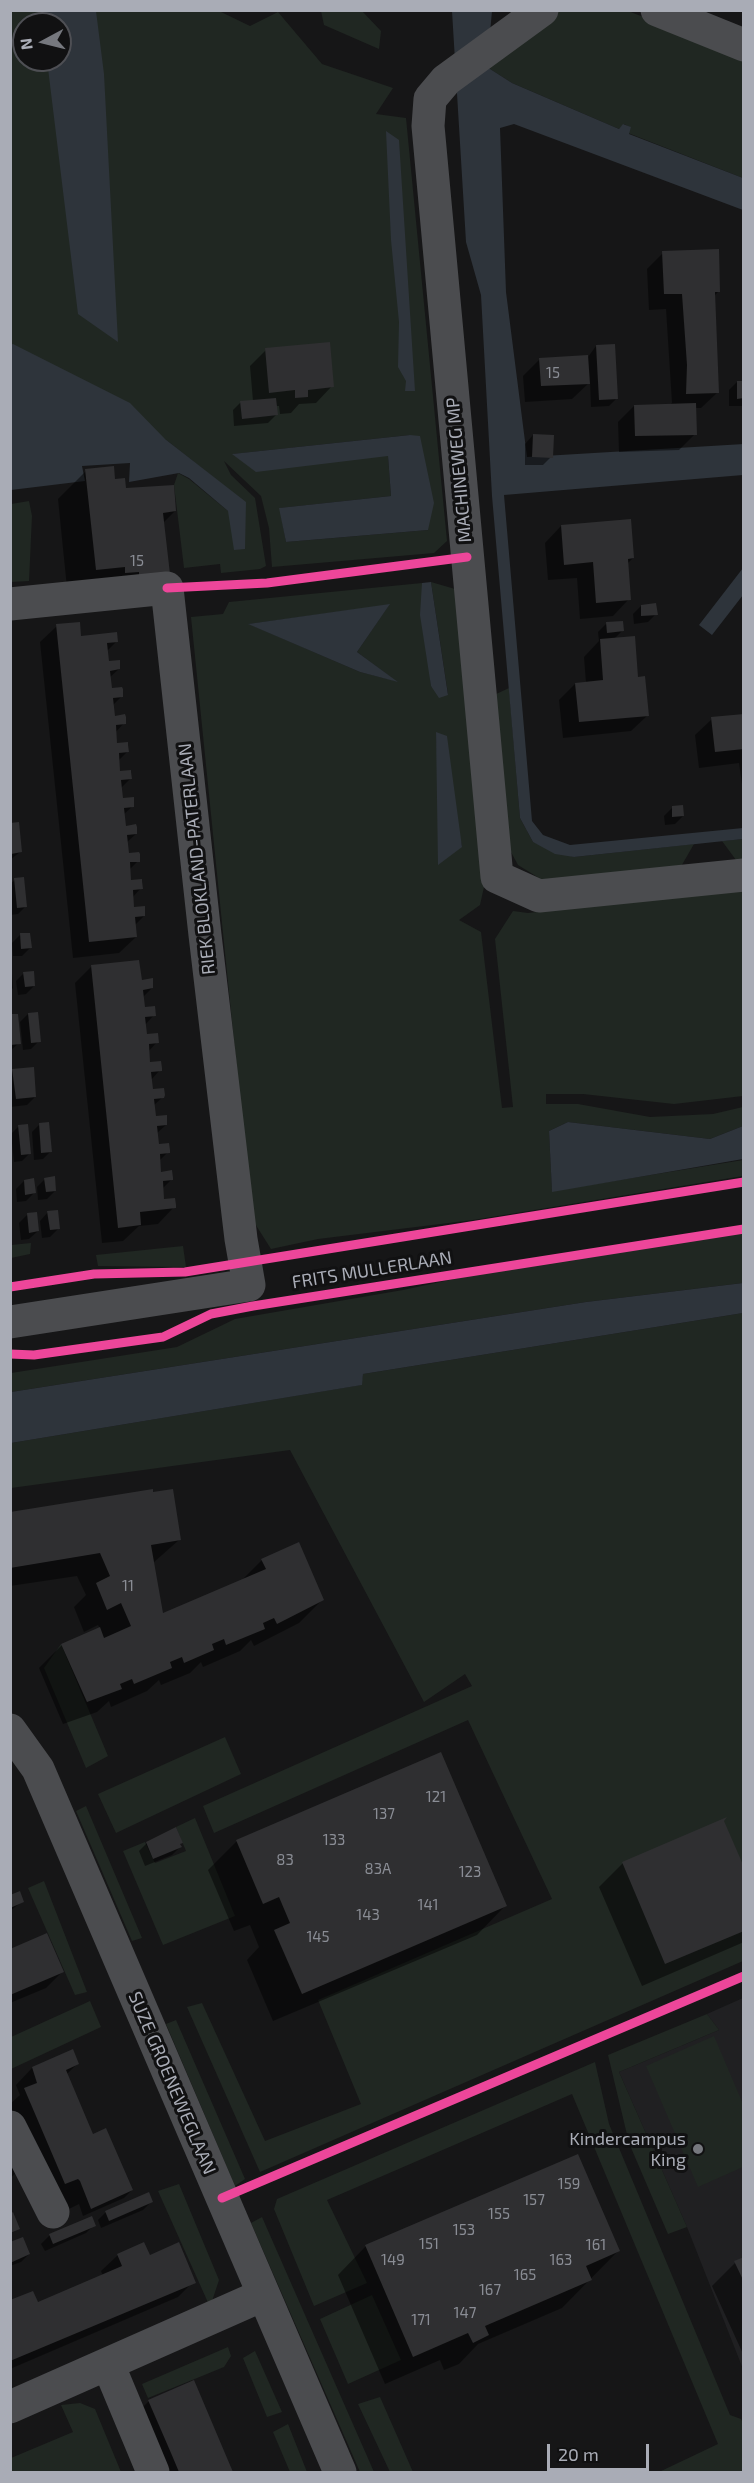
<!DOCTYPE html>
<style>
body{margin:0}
#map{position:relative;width:754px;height:2483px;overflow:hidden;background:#161617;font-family:"Exo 2",sans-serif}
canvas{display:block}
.frame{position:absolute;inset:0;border:12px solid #a9acb6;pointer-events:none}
.north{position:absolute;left:12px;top:12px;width:60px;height:60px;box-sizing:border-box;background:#111112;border:2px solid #4e4f54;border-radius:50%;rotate:263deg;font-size:16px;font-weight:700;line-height:24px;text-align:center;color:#a9acb6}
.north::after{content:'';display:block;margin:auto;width:21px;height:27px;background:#76787e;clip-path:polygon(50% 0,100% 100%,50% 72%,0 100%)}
.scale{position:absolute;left:547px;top:2444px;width:102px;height:27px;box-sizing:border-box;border:3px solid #a9acb6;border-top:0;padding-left:8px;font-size:18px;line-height:21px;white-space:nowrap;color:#a9acb6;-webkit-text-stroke:4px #111112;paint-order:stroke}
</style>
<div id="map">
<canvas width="754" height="2483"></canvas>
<div class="frame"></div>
<div class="north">N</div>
<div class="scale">20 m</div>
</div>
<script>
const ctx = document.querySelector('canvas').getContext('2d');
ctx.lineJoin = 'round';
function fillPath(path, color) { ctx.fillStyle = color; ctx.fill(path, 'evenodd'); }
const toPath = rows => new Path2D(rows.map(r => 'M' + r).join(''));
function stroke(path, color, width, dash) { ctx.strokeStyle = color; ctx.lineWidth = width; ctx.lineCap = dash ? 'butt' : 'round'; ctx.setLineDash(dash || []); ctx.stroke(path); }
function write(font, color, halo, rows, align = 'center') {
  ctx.font = font + ' "Exo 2",sans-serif'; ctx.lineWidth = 6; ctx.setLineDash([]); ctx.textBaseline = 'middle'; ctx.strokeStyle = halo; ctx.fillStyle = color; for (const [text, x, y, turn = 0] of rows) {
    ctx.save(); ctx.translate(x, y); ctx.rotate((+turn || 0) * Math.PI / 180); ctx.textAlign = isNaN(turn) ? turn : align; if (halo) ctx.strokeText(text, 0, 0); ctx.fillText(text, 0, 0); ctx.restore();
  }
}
fillPath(toPath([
 [743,1998,743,2369,687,2227,619,2072,719,2030,707,2014]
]), '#202022');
fillPath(toPath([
 [560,10,628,11,743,56,743,178,628,133,630,127,624,124,619,129,512,83,487,67],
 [11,11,219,11,250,26,278,12,322,64,393,88,376,114,406,118,447,541,434,553,272,567,269,528,261,496,224,461,231,475,255,498,266,566,260,569,221,573,220,564,184,568,174,485,178,473,189,479,228,511,246,503,165,439,11,455],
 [24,24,60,24,60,60,24,60],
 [410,435,428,530,286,542,280,508,391,496,388,456,233,454],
 [321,11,362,11,381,31,379,49,324,25],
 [29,501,32,516,29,581,11,582,11,504],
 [431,582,455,589,484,887,480,905,459,920,481,932,502,1108,513,1107,495,939,513,911,528,913,743,889,743,1096,674,1104,583,1094,546,1094,546,1104,578,1104,650,1117,713,1114,743,1107,743,1126,710,1139,568,1122,549,1131,552,1191,743,1160,743,1176,473,1220,318,1239,271,1249,252,1219,191,617,223,614,229,602,422,583,431,686,448,694],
 [389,605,357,652,396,681,360,672,249,624],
 [436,732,462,846,438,864,439,789],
 [509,688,520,818,533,842,574,857,694,844,679,870,544,881,518,865,504,839,492,696],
 [743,839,743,863,739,864,722,841],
 [743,1231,743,1283,586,1302,11,1392,11,1373,177,1347,235,1319,403,1290,529,1263],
 [31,1243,30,1254,11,1258,11,1245],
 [183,1246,186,1267,98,1266,96,1255],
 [743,1313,743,1961,260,2172,187,2007,202,2003,265,2141,361,2104,318,2000,552,1899,468,1720,214,1833,203,1806,472,1686,465,1674,424,1702,290,1450,11,1488,11,1443,361,1385,363,1374],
 [61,1644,108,1756,86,1768,44,1668],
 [225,1737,241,1774,116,1833,98,1794],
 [86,1806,142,1938,132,1941,76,1811],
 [195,1818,235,1916,163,1945,123,1851,145,1842,155,1863,186,1851,176,1827],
 [44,1881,87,1992,75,1995,28,1888],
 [90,2001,101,2027,11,2069,11,2037],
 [707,2014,719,2030,619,2072,687,2227,668,2234,629,2143,608,2055],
 [176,2020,245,2179,235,2186,166,2024],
 [714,2036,743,2104,743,2167,698,2187,646,2066],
 [595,2062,609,2124,730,2415,741,2419,743,2423,743,2471,741,2472,659,2472,718,2444,572,2094,327,2200,367,2283,314,2306,274,2209,277,2199],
 [179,2184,219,2280,210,2307,158,2191],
 [262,2217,374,2472,360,2472,251,2223],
 [372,2295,401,2360,348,2384,320,2319],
 [228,2347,231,2356,224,2367,148,2398,142,2384],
 [255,2351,282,2412,267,2417,243,2358],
 [380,2397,413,2472,390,2472,358,2404],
 [80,2403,95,2409,121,2472,11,2472,11,2458,73,2432,61,2405],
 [288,2424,307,2472,290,2472,273,2432]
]), '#202722');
fillPath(toPath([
 [41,11,96,11,104,74,118,342,78,314,47,60,60,60,60,24,42,24],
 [452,11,492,11,487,67,512,83,619,129,623,124,631,127,629,134,743,178,743,210,514,124,500,128,506,292,527,457,744,444,743,475,504,495,532,821,543,835,570,845,743,828,743,839,574,857,555,854,533,842,520,818,492,496,481,295,466,242],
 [386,131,399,140,415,391,405,391,406,381,398,367,399,322,391,240],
 [13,344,130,403,165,439,246,502,245,549,234,550,228,511,189,478,179,473,129,482,130,463,82,466,85,481,11,490,10,345],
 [410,435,420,436,434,503,428,530,286,542,279,508,391,496,388,456,256,472,232,454],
 [743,568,743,595,712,635,699,625],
 [431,582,448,695,439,698,431,686,420,615,422,583],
 [390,604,357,652,398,682,360,672,248,624],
 [436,732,447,736,462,847,438,865],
 [568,1122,710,1139,743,1126,743,1159,552,1192,549,1131],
 [743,1283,743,1313,363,1374,362,1385,11,1443,11,1392,586,1302]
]), '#2e343b');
fillPath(toPath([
 [663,253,719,291,714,296,718,392,701,408,695,408,695,434,679,450,619,452,618,422,634,406,669,405,672,403,666,309,649,310,647,269],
 [596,346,617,398,609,406,591,407,590,382,572,399,525,402,523,376,540,359,588,357],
 [266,350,332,386,316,403,299,404,291,413,280,414,279,406,275,406,276,415,268,423,234,426,233,410,241,402,253,401,250,366],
 [737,382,744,382,744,406,729,406,729,390],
 [533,435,551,457,543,465,525,465,525,444],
 [86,471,114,481,125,490,175,511,163,523,168,574,68,598,58,499],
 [561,526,633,558,627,564,629,599,613,616,580,619,577,578,548,580,545,543],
 [641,606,656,614,648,622,634,624,633,614],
 [606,624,622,631,614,639,637,678,648,715,631,731,563,738,559,700,575,684,586,683,584,657,599,641,598,632],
 [57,626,79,637,116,642,107,651,108,662,119,669,109,678,110,690,122,696,112,706,113,717,124,723,115,733,116,745,127,752,118,761,119,772,130,779,121,788,122,800,133,806,123,815,124,827,136,834,126,843,127,855,138,861,129,870,130,882,141,888,132,898,133,909,144,916,135,925,136,937,119,953,73,958,40,642],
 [744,715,744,791,743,791,739,763,699,768,695,735,712,719],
 [672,808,683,816,675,824,665,825,664,816],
 [10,824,20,852,10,860],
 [15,880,26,906,18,914,10,915,10,884],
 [20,935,30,948,22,956,13,956,12,943],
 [92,966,141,981,152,988,142,998,143,1009,154,1015,145,1025,146,1036,157,1042,148,1052,149,1064,160,1070,151,1080,152,1091,163,1097,153,1106,154,1118,166,1125,156,1134,157,1145,168,1152,159,1161,160,1173,171,1180,162,1189,163,1200,174,1207,158,1224,139,1226,123,1241,102,1243,75,983],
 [24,973,34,986,26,994,18,995,16,981],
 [12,974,13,988,10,991,10,975],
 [28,1014,39,1041,31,1049,23,1050,20,1022],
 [10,1016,19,1043,10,1051],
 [13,1071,35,1097,27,1105,10,1107,10,1073],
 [40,1124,51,1151,43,1159,34,1160,32,1132],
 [19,1126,30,1153,22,1161,14,1162,11,1134],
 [45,1179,55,1191,47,1199,38,1200,37,1187],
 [24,1181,34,1193,26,1201,17,1202,16,1189],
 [48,1212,58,1229,50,1237,42,1238,40,1221],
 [27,1215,38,1231,29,1239,21,1240,19,1223],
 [10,1514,179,1540,153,1563,161,1615,241,1581,262,1560,322,1600,299,1623,254,1646,251,1640,240,1651,203,1667,201,1662,190,1673,161,1685,159,1680,147,1691,111,1707,109,1701,97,1712,63,1724,39,1668,62,1645,100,1629,98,1625,84,1632,74,1607,86,1595,77,1576,10,1586],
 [722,1821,744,1871,744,1942,642,1986,599,1887,623,1863],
 [237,1841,505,1906,477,1935,273,2021,247,1960,259,1947,250,1925,234,1931,208,1870],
 [147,1843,179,1845,180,1847,172,1855,145,1866,139,1851],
 [10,1897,23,1901,10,1911],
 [10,1950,62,1972,46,1988,10,2003],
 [72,2051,77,2064,66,2075,92,2136,132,2190,124,2198,83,2216,79,2204,69,2209,61,2194,49,2199,10,2109,10,2104,20,2095,16,2085,32,2068],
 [10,2163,15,2174,10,2178],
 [151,2202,143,2210,101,2228,98,2220,106,2212],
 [91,2218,94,2225,86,2233,45,2251,41,2244,49,2236],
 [10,2244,29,2254,21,2262,10,2266],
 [366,2246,618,2251,562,2308,478,2344,459,2364,444,2370,440,2360,385,2384,338,2275],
 [118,2255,149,2257,194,2281,178,2297,10,2369,10,2302,37,2304,103,2276,101,2271],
 [744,2259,744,2356,712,2286,735,2263],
 [193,2382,232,2472,156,2472,133,2417,149,2401]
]), '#0007');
fillPath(toPath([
 [719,249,720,292,715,292,719,393,686,394,687,365,682,294,664,294,662,251],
 [330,342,334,387,308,390,308,397,295,398,295,390,269,393,265,348],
 [615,344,618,399,599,400,596,345],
 [588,355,590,384,541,386,539,358],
 [737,381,744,381,744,398,737,399],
 [276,398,278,415,242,419,240,401],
 [696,403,697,435,635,436,634,405],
 [533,434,554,435,553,458,532,457],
 [114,466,115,479,125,478,126,488,174,485,176,511,163,513,170,574,139,577,139,572,125,573,125,567,96,570,85,469],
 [631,519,634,558,628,559,631,600,596,603,593,562,564,565,561,525],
 [656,603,658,615,641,616,641,605],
 [623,621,624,631,607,633,606,622],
 [80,622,81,636,117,632,118,642,107,643,109,661,120,660,120,669,110,671,112,688,122,687,123,689,123,697,113,698,115,716,125,714,126,717,126,724,116,725,117,743,128,742,128,745,129,752,119,753,120,771,131,770,131,772,132,779,121,780,123,798,134,797,134,807,124,808,126,826,136,824,137,827,137,834,127,835,129,853,139,852,140,854,140,862,130,862,131,880,142,879,142,881,143,889,133,890,134,907,145,906,145,916,135,917,137,937,89,942,56,624],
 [635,636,638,677,645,676,649,716,579,722,575,683,603,680,600,639],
 [744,714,744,749,715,752,711,717],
 [683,805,684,816,672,817,672,806],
 [19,822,22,852,11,854,10,823],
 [24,877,27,907,17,908,14,878],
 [20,933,30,933,32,948,21,949],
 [139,960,142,980,153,978,153,988,143,990,145,1007,155,1006,156,1016,145,1017,147,1034,158,1033,159,1043,149,1044,150,1062,161,1061,162,1068,162,1071,151,1072,153,1089,164,1088,165,1095,164,1098,154,1099,156,1116,167,1115,167,1125,157,1126,159,1144,169,1143,170,1150,170,1153,160,1154,161,1172,172,1170,173,1178,173,1180,163,1181,164,1199,175,1198,176,1205,176,1208,140,1212,141,1225,118,1228,91,965],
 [34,971,35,986,25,987,23,972],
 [38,1012,41,1042,31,1043,28,1013],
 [10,1014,18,1014,21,1044,10,1045],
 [34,1067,36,1097,16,1099,12,1069],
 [49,1122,52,1152,41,1153,39,1123],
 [28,1124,31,1154,21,1155,18,1125],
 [55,1176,56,1191,46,1192,44,1178],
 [34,1178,36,1193,25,1195,24,1180],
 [58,1210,60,1229,50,1230,47,1211],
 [37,1212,39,1231,29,1233,27,1213],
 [153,1489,153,1492,173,1489,181,1540,151,1545,163,1613,266,1569,261,1559,299,1542,324,1600,277,1624,274,1618,263,1623,265,1629,226,1645,224,1639,212,1644,214,1650,184,1663,182,1657,170,1662,172,1668,134,1684,132,1679,120,1684,122,1689,87,1702,61,1644,100,1627,104,1638,131,1626,121,1603,107,1610,96,1583,110,1576,100,1553,10,1568,10,1512],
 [441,1752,507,1906,302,1994,274,1930,290,1923,279,1897,263,1904,236,1840],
 [727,1817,724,1821,744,1867,744,1931,665,1964,622,1862],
 [176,1827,183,1843,180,1844,182,1847,153,1859,146,1842],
 [20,1891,24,1902,10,1908,10,1895],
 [47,1933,64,1972,10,1995,10,1949],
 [73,2049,79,2064,66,2070,93,2134,106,2128,133,2190,91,2209,80,2181,78,2179,65,2184,24,2088,37,2083,32,2067],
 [578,2154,620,2251,586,2266,592,2280,485,2326,489,2335,473,2343,468,2333,413,2357,365,2245],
 [149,2192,153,2202,109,2221,105,2211],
 [13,2212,20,2229,10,2233,10,2214],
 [92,2216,96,2226,53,2244,49,2234],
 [23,2237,30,2254,10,2263,10,2242],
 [144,2242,150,2255,179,2242,196,2283,10,2361,10,2300,33,2291,38,2302,122,2266,117,2254],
 [744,2257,744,2282,734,2261],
 [194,2380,227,2458,233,2472,179,2472,171,2453,148,2400]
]), '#2f2f31');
stroke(toPath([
 [542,10,446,80,430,99,428,126,497,877,539,896,744,875],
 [657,10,744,45],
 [10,604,167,588,205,935,241,1239,249,1285,10,1322],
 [10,1730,38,1769,340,2472],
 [10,2127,53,2212],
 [108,2364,153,2472],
 [10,2407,263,2295]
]), '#4b4c4f', 33);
stroke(toPath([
 [167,588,267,583,467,557],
 [10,1287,94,1274,185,1272,744,1182],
 [10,1354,34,1355,163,1337,211,1314,253,1306,744,1229],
 [222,2198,744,1976]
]), '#ed469a', 9);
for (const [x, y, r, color] of [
 [698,2149,6,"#76787e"]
]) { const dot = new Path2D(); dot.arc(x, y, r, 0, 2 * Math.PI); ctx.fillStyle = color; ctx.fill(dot); stroke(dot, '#111112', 2); }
write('15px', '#8a8d95', null, [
 ["15",553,373],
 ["15",137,561],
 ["11",128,1586],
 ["121",436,1797],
 ["137",384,1814],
 ["133",334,1840],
 ["83",285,1860],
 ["83A",378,1869],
 ["123",470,1872],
 ["141",428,1905],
 ["143",368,1915],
 ["145",318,1937],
 ["159",569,2184],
 ["157",534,2200],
 ["155",499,2214],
 ["153",464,2230],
 ["151",429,2244],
 ["161",596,2245],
 ["149",393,2260],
 ["163",561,2260],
 ["165",525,2275],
 ["167",490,2290],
 ["147",465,2313],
 ["171",421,2320]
]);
write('18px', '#a9acb6', '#111112', [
 ["MACHINEWEG MP",459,470,-95],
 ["RIEK BLOKLAND-PATERLAAN",197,859,-96],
 ["FRITS MULLERLAAN",372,1270,-9],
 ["SUZE GROENEWEGLAAN",172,2083,67]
]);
write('18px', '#a9acb6', '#111112', [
 ["Kindercampus",686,2139],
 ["King",686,2160]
], 'right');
</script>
